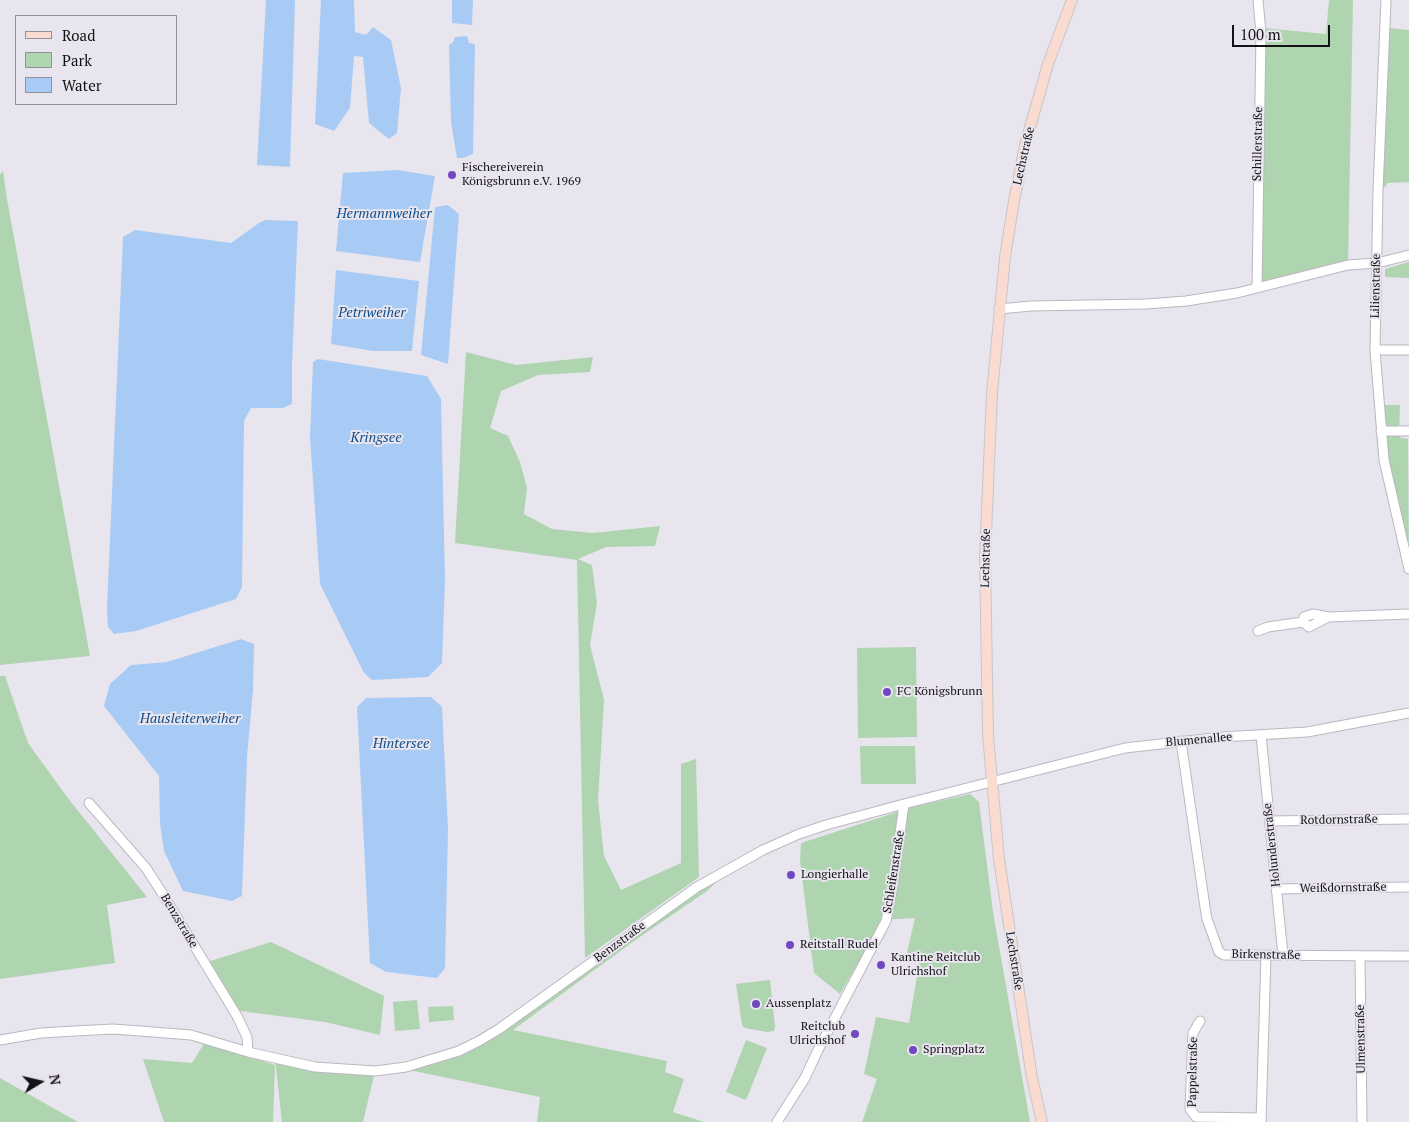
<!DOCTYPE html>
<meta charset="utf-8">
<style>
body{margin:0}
#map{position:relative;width:1409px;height:1122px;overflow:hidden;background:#e9e5ee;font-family:"PT Serif",serif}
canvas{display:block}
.legend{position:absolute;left:15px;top:15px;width:162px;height:90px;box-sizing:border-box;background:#e9e5ee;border:1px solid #949198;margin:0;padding:6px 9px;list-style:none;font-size:15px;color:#141216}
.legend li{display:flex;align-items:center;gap:10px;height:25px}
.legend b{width:25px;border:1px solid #949198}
.north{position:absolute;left:15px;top:1057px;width:50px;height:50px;-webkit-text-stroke:4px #e9e5ee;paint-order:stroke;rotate:81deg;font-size:14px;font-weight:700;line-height:20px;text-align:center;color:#141216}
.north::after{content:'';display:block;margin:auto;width:18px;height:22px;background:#141216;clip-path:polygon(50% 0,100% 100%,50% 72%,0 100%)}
.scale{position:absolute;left:1232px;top:25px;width:98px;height:22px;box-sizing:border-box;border:2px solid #141216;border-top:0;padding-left:6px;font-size:15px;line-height:18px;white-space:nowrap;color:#141216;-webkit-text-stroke:4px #e9e5ee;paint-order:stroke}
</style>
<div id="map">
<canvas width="1409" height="1122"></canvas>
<ul class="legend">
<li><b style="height:6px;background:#fadbd1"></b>Road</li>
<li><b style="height:14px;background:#aed4b0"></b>Park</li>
<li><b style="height:14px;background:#a8cbf5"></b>Water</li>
</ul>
<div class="north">N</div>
<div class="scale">100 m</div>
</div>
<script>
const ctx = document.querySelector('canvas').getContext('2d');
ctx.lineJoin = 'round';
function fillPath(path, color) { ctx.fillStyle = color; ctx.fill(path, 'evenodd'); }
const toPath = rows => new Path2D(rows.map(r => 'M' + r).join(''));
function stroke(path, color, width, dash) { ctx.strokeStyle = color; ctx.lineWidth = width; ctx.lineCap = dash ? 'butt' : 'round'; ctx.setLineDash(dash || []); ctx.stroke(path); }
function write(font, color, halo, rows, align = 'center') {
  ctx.font = font + ' "PT Serif",serif'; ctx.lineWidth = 4; ctx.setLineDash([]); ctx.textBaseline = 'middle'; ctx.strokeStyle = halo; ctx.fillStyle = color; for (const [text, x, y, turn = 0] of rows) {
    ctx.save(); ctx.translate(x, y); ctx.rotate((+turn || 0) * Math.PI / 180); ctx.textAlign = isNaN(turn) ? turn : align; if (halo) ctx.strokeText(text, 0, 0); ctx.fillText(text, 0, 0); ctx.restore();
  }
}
fillPath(toPath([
 [1329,0,1353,0,1348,265,1258,285,1263,28,1326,34],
 [1388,28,1409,30,1409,182,1387,183,1386,187,1383,187],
 [3,171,7,199,90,656,0,665,0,174],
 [1409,262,1409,278,1385,277,1385,269],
 [466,352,516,365,593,357,590,372,538,375,501,391,490,428,508,436,520,462,527,488,524,514,552,529,593,533,660,526,655,546,606,547,578,559,592,565,597,603,590,645,604,700,598,800,604,856,621,890,681,863,681,764,696,759,699,877,585,958,577,560,455,543],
 [1384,405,1400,405,1399,434,1401,438,1408,439,1409,564,1404,547,1384,438],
 [916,647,917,737,858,738,857,648],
 [0,676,5,676,28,743,67,797,147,897,107,905,115,963,0,979],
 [860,746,915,746,916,784,861,784],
 [970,794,979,802,993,912,1030,1122,862,1122,877,1079,864,1074,876,1017,909,1023,920,959,906,957,915,918,883,920,840,994,814,973,800,861,801,843,913,807],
 [719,879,707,891,634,941,513,1030,667,1061,665,1072,684,1079,673,1112,704,1122,537,1122,540,1097,414,1071,406,1067,479,1041,697,887],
 [271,942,384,996,380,1035,325,1022,233,1010,204,963],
 [770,980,775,1026,774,1031,767,1032,745,1028,742,1025,736,984],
 [417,1000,420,1029,395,1031,393,1002],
 [453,1006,454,1020,429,1022,428,1007],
 [746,1040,767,1048,746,1100,726,1092],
 [205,1042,275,1065,273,1122,164,1122,143,1059,192,1063],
 [275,1058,375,1071,363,1122,282,1122],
 [0,1078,78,1122,0,1122]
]), '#aed4b0');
fillPath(toPath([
 [266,0,295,0,290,167,257,165],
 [321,0,354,0,355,32,366,35,373,27,391,40,401,88,397,133,389,139,369,123,363,57,354,56,350,108,334,131,315,124],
 [452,0,473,0,472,25,452,23],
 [467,36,469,43,475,44,473,154,463,158,457,158,451,122,449,45,453,42,455,37],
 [397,170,435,176,420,262,336,251,343,173],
 [448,205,459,214,448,364,421,355,435,207],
 [265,220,298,221,292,365,292,404,283,408,251,408,244,421,242,587,236,599,136,631,114,634,108,627,107,608,123,237,135,230,231,243,259,223],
 [336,270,419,281,412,351,373,351,331,344],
 [318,359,427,376,441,399,445,580,442,663,428,677,372,680,364,673,320,584,310,437,313,362],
 [241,639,254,644,253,690,247,757,242,896,232,901,183,891,164,851,160,824,159,776,104,706,110,684,131,665,167,662],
 [431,697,442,707,448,829,445,968,437,978,386,972,370,963,357,707,366,698]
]), '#a8cbf5');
const minor = toPath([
 [1386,0,1378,191,1375,350,1384,460,1409,569],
 [1257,288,1261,33,1258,0],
 [999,309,1031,306,1146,304,1186,301,1237,293,1348,265,1377,263,1409,255],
 [1375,350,1409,350],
 [1381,431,1409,431],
 [1328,617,1309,627,1303,622,1304,617,1313,614,1328,617,1409,614],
 [1258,631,1268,627,1303,622],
 [1261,735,1283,955],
 [1181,741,1205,907,1207,919,1219,952,1224,955,1409,956],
 [89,803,146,868,164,896,237,1016,247,1037,248,1052],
 [1270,821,1409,819],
 [1277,889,1409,887],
 [1360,956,1362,1122],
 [1200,1021,1193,1033,1190,1109,1196,1117,1261,1118],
 [0,1040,41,1033,75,1031,113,1029,140,1031,191,1035,248,1052,315,1067,375,1071,406,1067,459,1051,479,1041,499,1029,697,887,763,850,799,834,826,825,904,804,1125,748,1222,737,1307,732,1409,713],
 [777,1122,805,1078,818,1050,886,921,893,885,904,804],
 [1261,1122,1266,955]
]);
const major = toPath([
 [1042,1122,1032,1078,999,859,988,735,985,557,992,393,1005,257,1014,201,1025,145,1048,64,1072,0]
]);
stroke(minor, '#bbb7c0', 11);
stroke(major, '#c7c6c7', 12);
stroke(minor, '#fff', 9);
stroke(major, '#fadbd1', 10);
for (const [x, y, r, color] of [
 [452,175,5,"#7148c0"],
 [887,692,5,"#7148c0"],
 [791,875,5,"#7148c0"],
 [790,945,5,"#7148c0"],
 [881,965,5,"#7148c0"],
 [756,1004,5,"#7148c0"],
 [855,1034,5,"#7148c0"],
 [913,1050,5,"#7148c0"]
]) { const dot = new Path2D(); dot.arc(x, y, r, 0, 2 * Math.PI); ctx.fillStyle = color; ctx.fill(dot); stroke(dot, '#e9e5ee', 2); }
write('12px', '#141216', '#e9e5ee', [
 ["Schillerstraße",1258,144,-89],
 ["Lechstraße",1024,156,-77],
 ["Lilienstraße",1376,286,-89],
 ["Lechstraße",986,558,-89],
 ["Blumenallee",1199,740,-5],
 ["Rotdornstraße",1339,820,-1],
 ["Holunderstraße",1272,845,-96],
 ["Schleifenstraße",894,872,-81],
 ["Weißdornstraße",1343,888,-1],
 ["Benzstraße",179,921,59],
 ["Benzstraße",620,942,-36],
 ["Birkenstraße",1266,955,1],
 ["Lechstraße",1014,961,81],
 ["Ulmenstraße",1361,1039,-91],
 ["Pappelstraße",1193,1072,-89]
]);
write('12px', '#141216', '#e9e5ee', [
 ["Fischereiverein",462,168],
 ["Königsbrunn e.V. 1969",462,182],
 ["FC Königsbrunn",897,692],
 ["Longierhalle",801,875],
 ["Reitstall Rudel",800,945],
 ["Kantine Reitclub",891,958],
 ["Ulrichshof",891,972],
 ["Aussenplatz",766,1004],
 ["Reitclub",845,1027,"right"],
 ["Ulrichshof",845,1041,"right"],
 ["Springplatz",923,1050]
], 'left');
write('italic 14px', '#0f4d8a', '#e9e5ee', [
 ["Hermannweiher",384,214],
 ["Petriweiher",372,313],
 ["Kringsee",376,438],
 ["Hausleiterweiher",190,719],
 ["Hintersee",401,744]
]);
</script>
